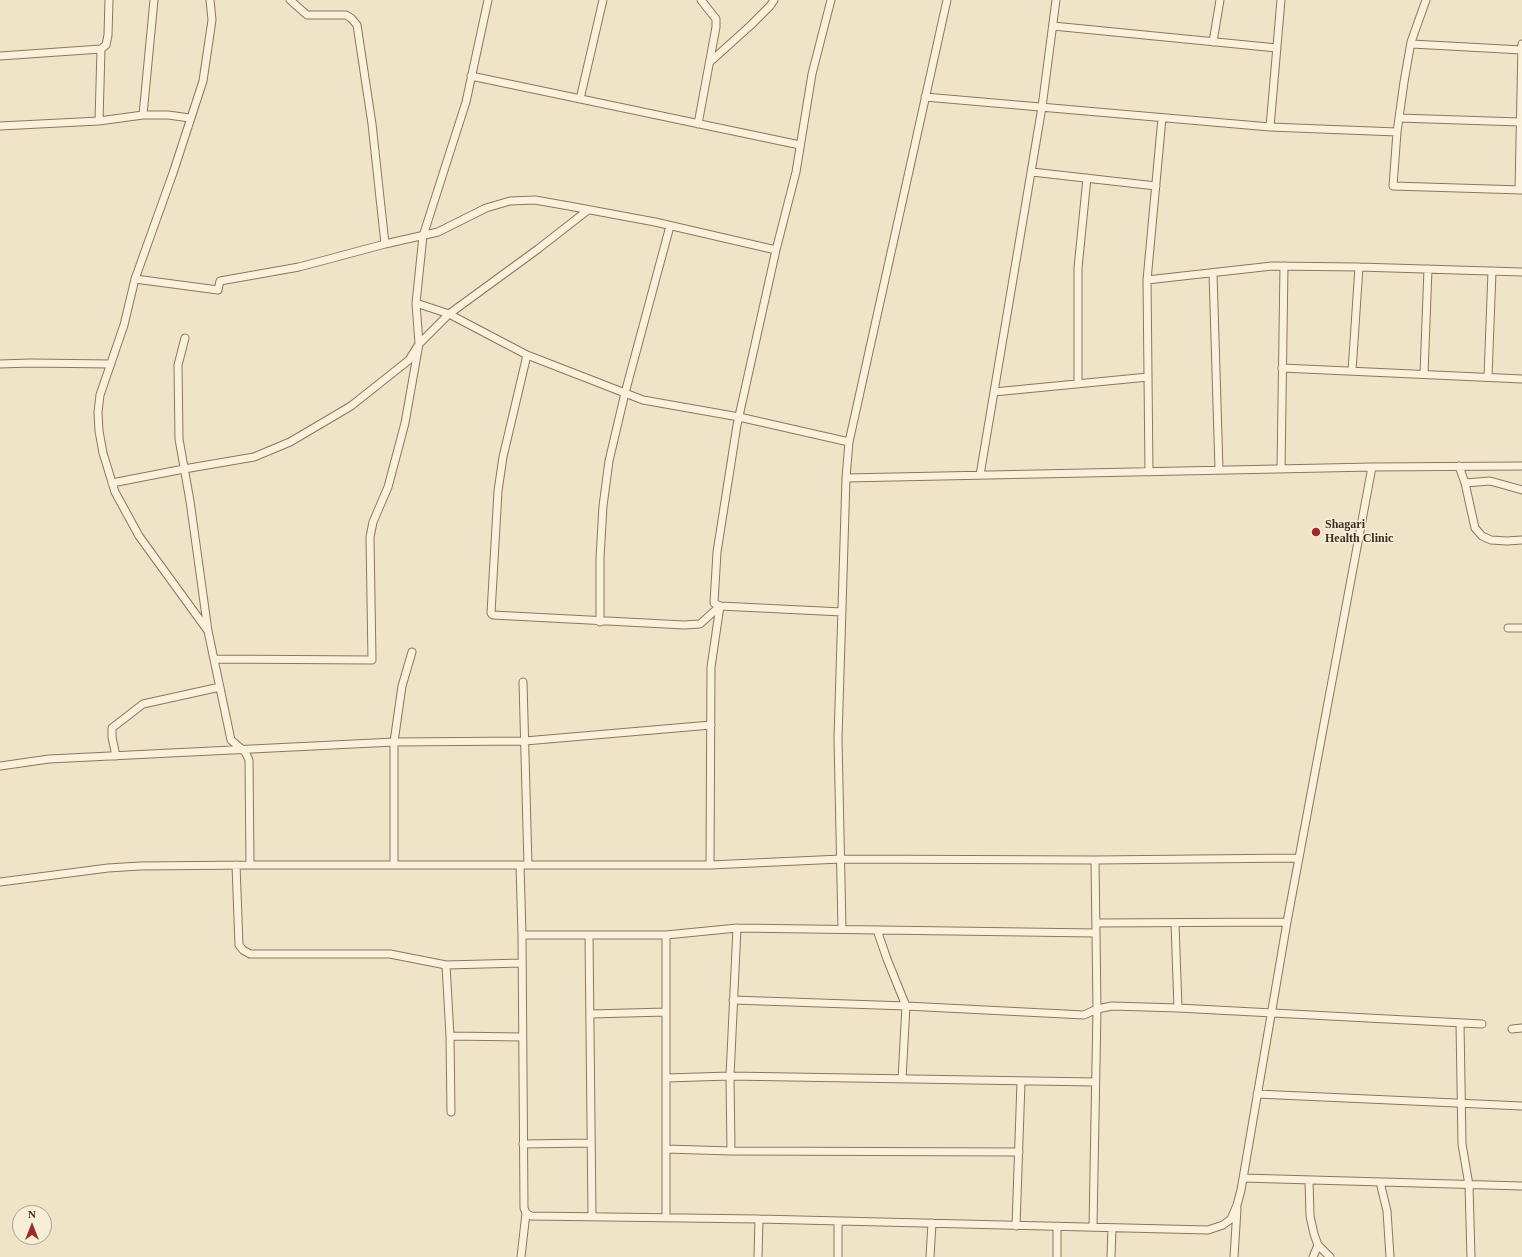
<!DOCTYPE html>
<style>
body{margin:0}
#map{position:relative;width:1522px;height:1257px;overflow:hidden;background:#f0e4c8;font-family:"Times New Roman",serif}
canvas{display:block}
.north{position:absolute;left:12px;top:1205px;width:40px;height:40px;box-sizing:border-box;background:#f7eed8;border:1px solid #ada18e;border-radius:50%;rotate:0deg;font-size:11px;font-weight:700;line-height:16px;text-align:center;color:#3d2e20}
.north::after{content:'';display:block;margin:auto;width:14px;height:18px;background:#9e2a2b;clip-path:polygon(50% 0,100% 100%,50% 72%,0 100%)}
</style>
<div id="map">
<canvas width="1522" height="1257"></canvas>
<div class="north">N</div>
</div>
<script>
const ctx = document.querySelector('canvas').getContext('2d');
ctx.lineJoin = 'round';
const toPath = rows => new Path2D(rows.map(r => 'M' + r).join(''));
function stroke(path, color, width, dash) { ctx.strokeStyle = color; ctx.lineWidth = width; ctx.lineCap = dash ? 'butt' : 'round'; ctx.setLineDash(dash || []); ctx.stroke(path); }
function write(font, color, halo, rows, align = 'center') {
  ctx.font = font + ' "Times New Roman",serif'; ctx.lineWidth = 3; ctx.setLineDash([]); ctx.textBaseline = 'middle'; ctx.strokeStyle = halo; ctx.fillStyle = color; for (const [text, x, y, turn = 0] of rows) {
    ctx.save(); ctx.translate(x, y); ctx.rotate((+turn || 0) * Math.PI / 180); ctx.textAlign = isNaN(turn) ? turn : align; if (halo) ctx.strokeText(text, 0, 0); ctx.fillText(text, 0, 0); ctx.restore();
  }
}
const minor = toPath([
 [290,0,307,15,346,15,351,18,357,25,372,124,385,244],
 [1426,0,1411,42,1404,82,1397,132,1393,186,1522,190],
 [1053,26,1277,48],
 [1213,42,1220,0],
 [1412,44,1522,50],
 [0,56,101,49,106,45,108,35,109,0],
 [710,62,751,25,770,6,774,0],
 [471,76,800,145],
 [925,97,1270,127,1397,132],
 [580,99,603,0],
 [143,115,154,0],
 [1399,118,1520,122],
 [99,121,101,49],
 [698,124,716,27,716,19,701,0],
 [0,126,99,121,143,115,168,115,190,118],
 [1270,127,1281,0],
 [1032,172,1156,186],
 [1519,190,1522,44],
 [1213,273,1219,470],
 [135,279,218,290,220,281,299,267,385,244,438,232,486,208,510,201,535,200,569,206,655,222,776,250],
 [1147,280,1272,266,1359,267,1522,272],
 [416,303,449,314,527,355,643,400,739,417,849,442],
 [185,338,178,365,179,439,190,501,208,631,231,740,245,752,249,760,250,865],
 [527,355,503,457,498,491,491,613,493,615,684,625,700,624,720,606,842,612],
 [0,364,31,363,111,364],
 [1282,368,1522,379],
 [1352,371,1359,267],
 [1424,374,1428,269],
 [1488,377,1492,271],
 [1078,384,1078,268,1087,178],
 [994,392,1148,377],
 [1459,466,1465,483,1475,528,1482,536,1491,540,1507,541,1522,540],
 [1372,467,1522,466],
 [1281,469,1284,266],
 [1149,472,1147,280,1162,118],
 [980,475,1042,107,1056,0],
 [112,483,184,469,254,457,290,442,351,406,409,360,419,344,449,314,538,249,588,210],
 [1465,483,1490,481,1522,490],
 [600,622,600,558,603,506,609,461,625,393,670,226],
 [1508,628,1522,628],
 [208,631,139,536,115,492,103,453,99,431,98,412,100,395,124,325,135,279,173,173,203,81,212,20,210,0],
 [214,659,372,660,370,537,373,522,388,487,405,423,419,344,416,303,423,236,466,102,488,0],
 [523,682,528,865],
 [116,756,112,737,112,728,143,704,220,687],
 [0,766,49,759,394,742,525,741,711,725],
 [236,865,239,945,243,950,250,954,390,954,446,965,522,963],
 [394,865,394,742,402,686,412,652],
 [520,865,522,935,524,1208,526,1213,531,1216,759,1219,1208,1230,1223,1225,1231,1219,1237,1205,1241,1190,1287,922,1372,467,846,478,849,442,947,0],
 [710,865,711,667,720,606,714,603,717,552,737,425,776,250,796,172,812,74,831,0],
 [0,882,108,868,140,866,250,865,710,865,841,859,1095,860,1299,858],
 [1096,923,1287,922],
 [1175,923,1178,1008],
 [842,929,838,738,846,478],
 [877,930,887,959,906,1006,902,1079],
 [522,935,666,935,737,928,1095,933],
 [589,935,592,1216],
 [666,935,666,1217],
 [446,965,450,1036,451,1112],
 [733,1000,906,1006,1084,1015,1097,1009,1112,1006,1178,1008,1482,1024],
 [590,1014,666,1012],
 [1460,1023,1462,1144,1469,1185,1471,1257],
 [1512,1029,1522,1028],
 [450,1036,522,1037],
 [666,1078,730,1076,1095,1082],
 [1257,1094,1522,1106],
 [523,1144,591,1143],
 [666,1149,731,1151,1019,1152],
 [731,1151,730,1076,737,928],
 [1243,1178,1522,1186],
 [1309,1180,1310,1216,1314,1234,1318,1245,1330,1257],
 [1380,1182,1387,1211,1390,1257],
 [1016,1226,1021,1082],
 [1093,1227,1097,1009,1095,860],
 [521,1257,526,1213],
 [758,1257,759,1219],
 [838,1257,838,1221],
 [930,1257,932,1223],
 [1057,1257,1057,1227],
 [1111,1257,1112,1228],
 [1234,1257,1237,1209],
 [1313,1257,1318,1245]
]);
stroke(minor, '#8d765c', 9);
stroke(minor, '#faf1dc', 7);
for (const [x, y, r, color] of [
 [1316,532,5,"#9e2a2b"]
]) { const dot = new Path2D(); dot.arc(x, y, r, 0, 2 * Math.PI); ctx.fillStyle = color; ctx.fill(dot); stroke(dot, '#f7eed8', 1.5); }
write('bold 12px', '#3d2e20', '#f7eed8', [
 ["Shagari",1325,525],
 ["Health Clinic",1325,539]
], 'left');
</script>
